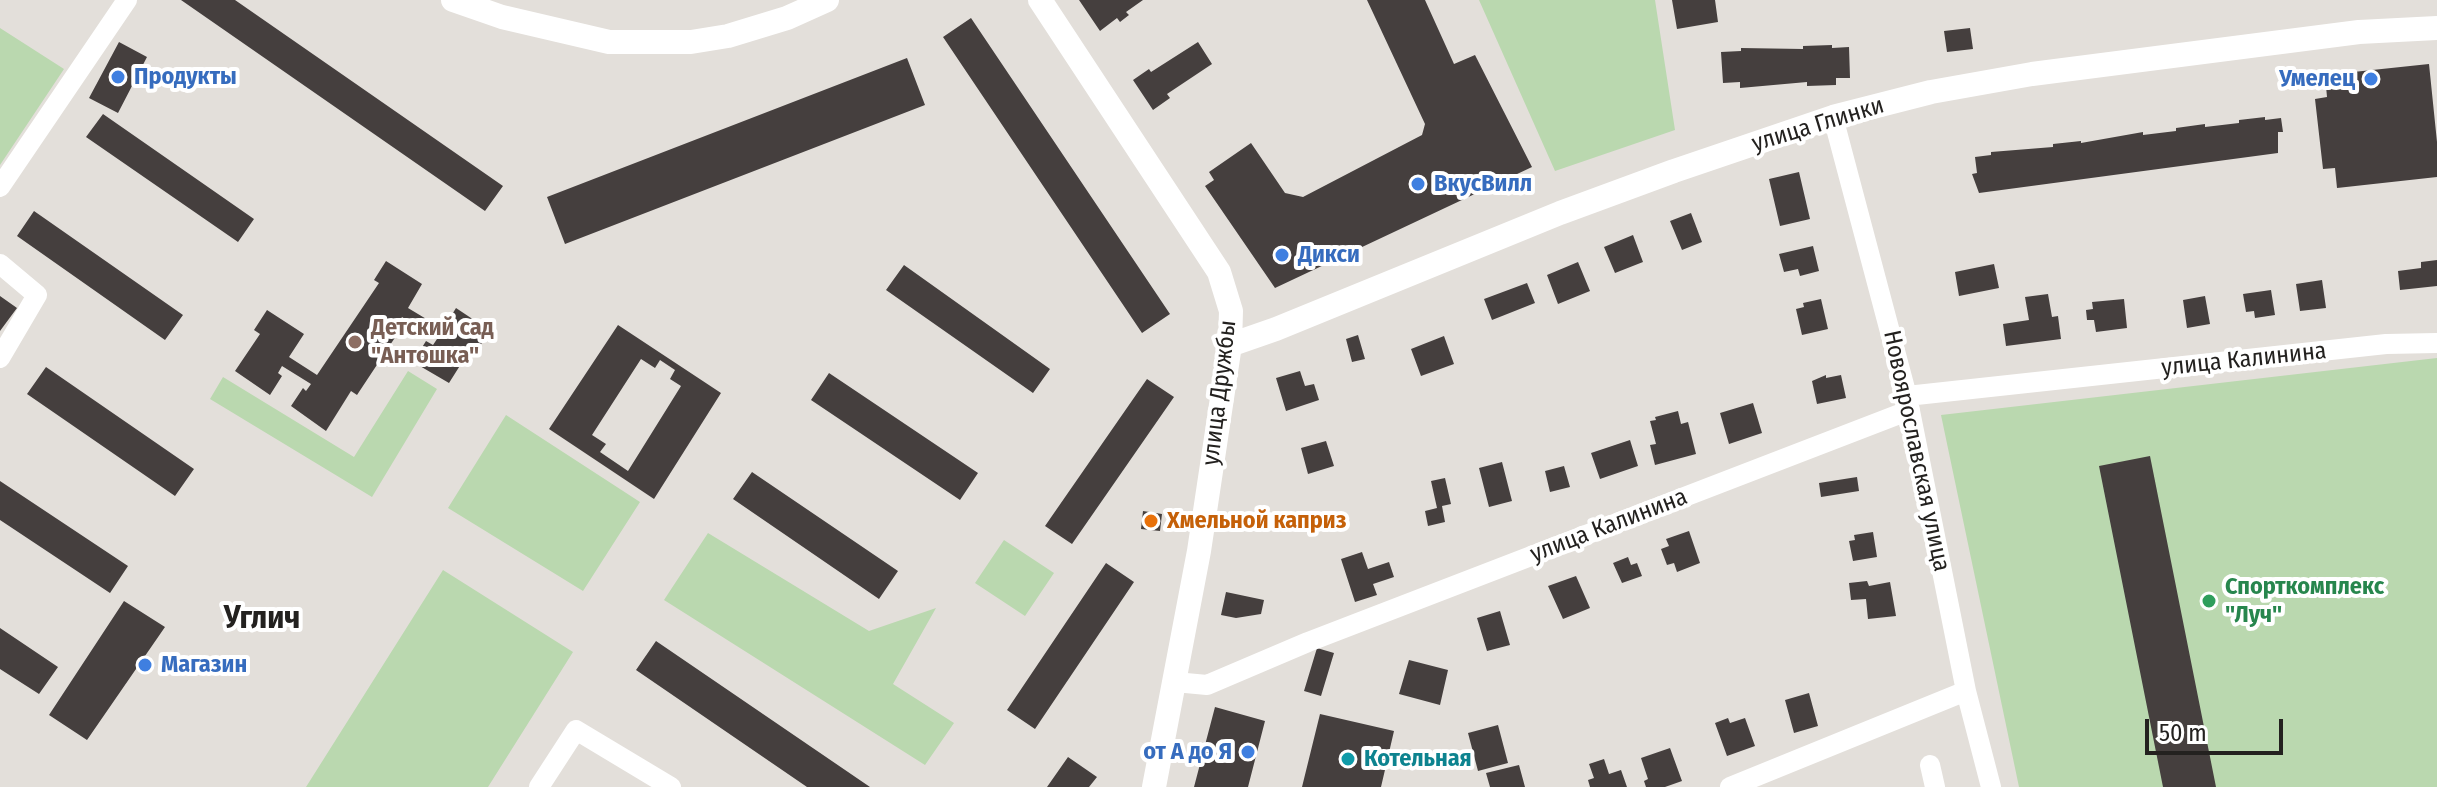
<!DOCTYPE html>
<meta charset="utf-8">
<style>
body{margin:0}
#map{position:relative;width:2437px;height:787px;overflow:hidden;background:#e3dfda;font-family:"Fira Sans Condensed",sans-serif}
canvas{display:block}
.scale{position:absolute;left:2145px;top:719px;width:138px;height:36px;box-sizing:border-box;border:4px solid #23211f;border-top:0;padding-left:10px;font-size:24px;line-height:28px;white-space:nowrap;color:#23211f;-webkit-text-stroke:6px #fff;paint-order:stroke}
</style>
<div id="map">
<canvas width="2437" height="787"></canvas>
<div class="scale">50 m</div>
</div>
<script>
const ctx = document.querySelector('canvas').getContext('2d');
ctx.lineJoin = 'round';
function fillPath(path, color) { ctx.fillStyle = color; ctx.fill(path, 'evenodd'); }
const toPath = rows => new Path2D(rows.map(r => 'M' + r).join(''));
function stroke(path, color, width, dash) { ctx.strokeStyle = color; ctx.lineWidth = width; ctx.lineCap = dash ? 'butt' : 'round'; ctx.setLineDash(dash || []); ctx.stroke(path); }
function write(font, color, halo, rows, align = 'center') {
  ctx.font = font + ' "Fira Sans Condensed",sans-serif'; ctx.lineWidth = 8; ctx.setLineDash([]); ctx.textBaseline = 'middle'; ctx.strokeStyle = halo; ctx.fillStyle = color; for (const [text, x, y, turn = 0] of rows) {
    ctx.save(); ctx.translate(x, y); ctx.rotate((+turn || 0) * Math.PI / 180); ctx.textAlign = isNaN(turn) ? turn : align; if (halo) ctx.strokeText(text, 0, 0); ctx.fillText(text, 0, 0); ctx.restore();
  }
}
fillPath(toPath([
 [1479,0,1655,0,1675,130,1555,171],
 [0,28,64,69,0,165],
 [2437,358,2437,787,2019,787,1941,415],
 [408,371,437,389,372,497,210,399,223,377,354,457],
 [506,415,640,502,583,591,448,508],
 [708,533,869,631,936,608,893,684,954,723,925,765,664,600],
 [1004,540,1054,573,1025,616,975,583],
 [443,570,573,652,488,787,306,787]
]), '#bad8af');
fillPath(toPath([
 [181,0,235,0,503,186,485,211],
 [1079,0,1143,0,1126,12,1129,15,1120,22,1117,18,1100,31],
 [1367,0,1425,0,1454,64,1475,55,1532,167,1275,288,1205,186,1214,180,1209,172,1251,143,1285,193,1303,197,1422,135,1425,124],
 [1672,0,1715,0,1718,22,1677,29],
 [971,18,1170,314,1142,333,943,37],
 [1970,28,1973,49,1947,52,1944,31],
 [119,42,147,57,118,113,89,98],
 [1198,42,1212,64,1167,94,1170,98,1153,110,1133,80,1149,69,1151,72],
 [1832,45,1832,48,1849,47,1850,78,1836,78,1836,85,1807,86,1807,82,1740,88,1740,82,1723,83,1721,52,1741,51,1741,48,1803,49,1803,46],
 [907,58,925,105,565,244,547,197],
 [2429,64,2437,142,2437,177,2337,188,2335,168,2323,169,2315,99,2327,97,2325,75],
 [103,114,254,219,238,242,86,137],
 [2265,117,2265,120,2281,118,2283,132,2278,132,2278,153,1979,193,1972,174,1977,173,1975,157,1991,155,1991,152,2053,147,2053,144,2081,141,2081,143,2143,132,2143,135,2176,131,2176,128,2205,124,2205,127,2239,123,2239,120],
 [1799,172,1810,219,1780,226,1769,179],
 [34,211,183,315,165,340,17,236],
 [1691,213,1702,242,1682,250,1670,221],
 [1633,235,1643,262,1615,273,1604,247],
 [1813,246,1819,271,1800,276,1798,269,1784,272,1779,254],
 [2437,260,2437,286,2400,290,2398,271,2421,268,2421,262],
 [386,261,422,284,408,308,443,329,456,308,489,330,479,348,473,345,449,383,413,362,426,341,433,345,437,339,402,317,396,327,400,330,357,395,351,391,326,431,291,406,303,388,306,391,311,384,282,366,278,373,282,376,270,395,235,371,260,334,254,330,267,310,304,334,289,357,317,375,379,283,374,280],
 [1578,262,1590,291,1558,304,1547,275],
 [1994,264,1999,288,1959,296,1955,272],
 [904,265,1050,369,1033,393,886,290],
 [2322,280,2326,308,2300,311,2296,284],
 [1527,283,1535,303,1492,320,1484,299],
 [2271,290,2275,315,2255,318,2254,311,2246,312,2243,294],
 [2048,294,2052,317,2058,316,2061,339,2006,346,2003,324,2029,320,2025,297],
 [0,296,17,308,0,331],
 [2205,296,2210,324,2187,328,2183,300],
 [1821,299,1828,329,1802,335,1796,309,1804,307,1803,303],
 [2124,299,2127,328,2096,332,2094,320,2087,320,2086,310,2093,309,2092,302],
 [618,325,721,393,654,499,549,429],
 [641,359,655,368,660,360,675,370,670,379,681,386,628,471,600,452,606,444,592,435],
 [1358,335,1365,359,1352,362,1346,339],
 [1444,336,1454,364,1421,376,1411,349],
 [46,367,194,469,175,496,27,394],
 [1300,371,1305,386,1314,384,1319,400,1286,411,1276,378],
 [829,373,978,473,960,500,811,400],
 [1826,375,1826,378,1841,375,1846,398,1817,404,1812,381],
 [1147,379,1174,397,1072,544,1045,526],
 [1753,403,1762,433,1729,444,1720,413],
 [1678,411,1681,424,1688,422,1696,454,1655,465,1650,445,1656,444,1650,421,1656,420,1655,417],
 [1630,440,1638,466,1600,479,1591,453],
 [1326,441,1334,466,1308,474,1301,448],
 [2150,456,2216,787,2163,787,2099,466],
 [1502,462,1512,501,1489,507,1479,468],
 [1564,466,1570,487,1550,492,1545,471],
 [752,472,898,571,879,599,733,499],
 [1857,477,1859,491,1821,497,1819,483],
 [1445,478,1451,504,1442,506,1445,522,1428,526,1425,511,1437,508,1431,481],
 [0,481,128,566,110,593,0,520],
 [1143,511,1162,514,1160,531,1141,529],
 [1689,531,1700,563,1677,572,1674,563,1667,565,1661,549,1669,546,1666,539],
 [1873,532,1877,557,1853,561,1849,541,1855,540,1854,535],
 [1362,552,1368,569,1389,562,1394,577,1373,584,1377,595,1355,602,1341,559],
 [1628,557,1631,565,1637,563,1642,576,1622,583,1613,563],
 [1106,563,1134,582,1035,729,1007,710],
 [1576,576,1590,608,1563,619,1548,586],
 [1867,581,1869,586,1890,582,1896,616,1868,619,1866,599,1851,600,1849,583],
 [1226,592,1264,600,1261,614,1236,618,1221,615],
 [124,601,165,627,87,740,49,715],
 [1500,611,1510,645,1487,651,1477,618],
 [0,628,58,667,39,694,0,669],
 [656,641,870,787,807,787,636,670],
 [1317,648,1334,653,1321,696,1304,691],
 [1409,660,1448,670,1440,705,1399,694],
 [1809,693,1818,726,1794,733,1785,700],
 [1215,707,1265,721,1248,787,1194,787],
 [1320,714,1394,731,1381,787,1302,787],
 [1728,718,1730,723,1745,718,1755,746,1727,756,1715,723],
 [1498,725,1508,763,1478,771,1468,733],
 [1670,748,1682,781,1665,787,1646,787,1644,781,1648,779,1641,758],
 [1068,757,1097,777,1089,787,1047,787],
 [1604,759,1609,774,1621,770,1627,787,1590,787,1588,780,1594,778,1589,764],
 [1519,765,1525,787,1490,787,1486,773]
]), '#453f3e');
stroke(toPath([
 [1833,117,1907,396,1966,691,1991,787],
 [0,187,127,0],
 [0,264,37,295,0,358],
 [1907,396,2386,344,2437,343],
 [1175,682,1207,685,1308,642,1910,410],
 [1930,765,1935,787],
 [539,787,576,730,671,787],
 [1730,787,1966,691]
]), '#fff', 20);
stroke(toPath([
 [453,0,502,17,609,42,691,42,728,36,787,18,827,0],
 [1040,0,1219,272,1231,311,1230,345,1199,551,1154,787],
 [1230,345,1276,329,1560,213,1674,171,1833,117,1931,92,2032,74,2359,32,2437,28]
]), '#fff', 24);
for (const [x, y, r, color] of [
 [118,77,8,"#3f7fe0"],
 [2371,79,8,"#3f7fe0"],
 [1418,184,8,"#3f7fe0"],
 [1282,255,8,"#3f7fe0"],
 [355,342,8,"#8d6e63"],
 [1151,521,8,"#e8710a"],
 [2209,601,8,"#2e9e5b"],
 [145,665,8,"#3f7fe0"],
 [1248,752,8,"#3f7fe0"],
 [1348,759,8,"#0f9aa8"]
]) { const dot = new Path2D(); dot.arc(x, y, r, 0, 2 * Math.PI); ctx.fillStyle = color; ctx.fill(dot); stroke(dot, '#fff', 3); }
write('bold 24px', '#366cbe', '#fff', [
 ["Продукты",134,77],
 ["Умелец",2355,79,"right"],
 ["ВкусВилл",1434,184],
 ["Дикси",1298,255],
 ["Магазин",161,665],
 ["от А до Я",1232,752,"right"]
], 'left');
write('24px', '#23211f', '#fff', [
 ["улица Глинки",1818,125,-17],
 ["улица Калинина",2244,360,-6],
 ["улица Дружбы",1220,393,-83],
 ["Новоярославская улица",1916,451,78],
 ["улица Калинина",1609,526,-21]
]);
write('bold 24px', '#785e54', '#fff', [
 ["Детский сад",371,328],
 ["\"Антошка\"",371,356]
], 'left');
write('bold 24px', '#c56008', '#fff', [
 ["Хмельной каприз",1167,521]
], 'left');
write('bold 24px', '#27864d', '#fff', [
 ["Спорткомплекс",2225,587],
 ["\"Луч\"",2225,615]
], 'left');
write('bold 24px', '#0d838f', '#fff', [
 ["Котельная",1364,759]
], 'left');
write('bold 32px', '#23211f', '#fff', [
 ["Углич",262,619]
]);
</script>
